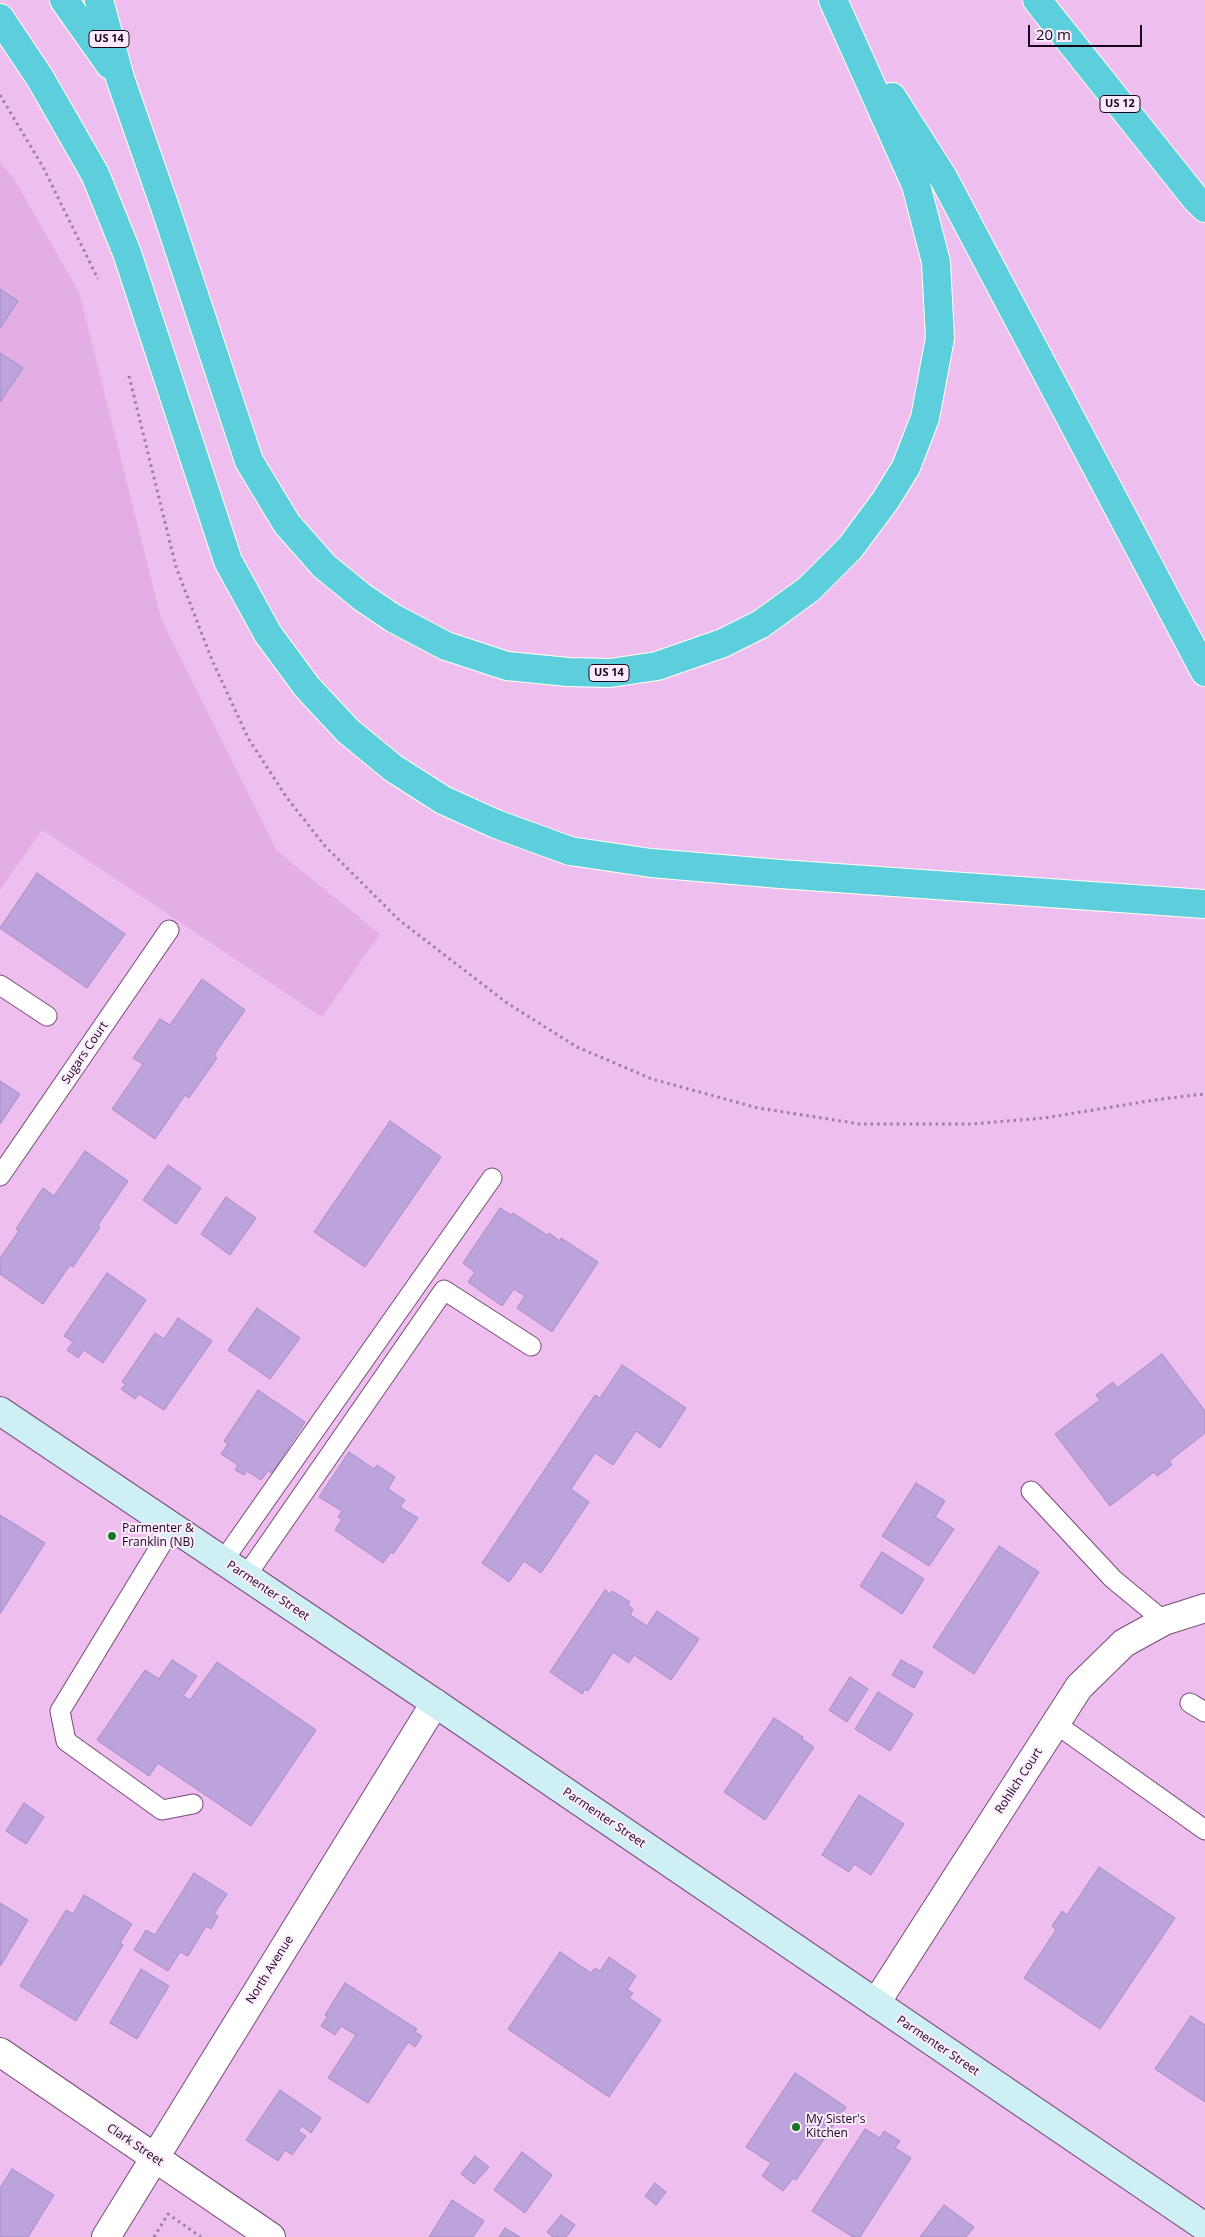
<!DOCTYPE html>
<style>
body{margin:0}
#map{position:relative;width:1205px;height:2237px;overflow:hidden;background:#eebeef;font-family:"Open Sans",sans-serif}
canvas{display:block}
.scale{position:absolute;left:1028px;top:25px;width:114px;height:22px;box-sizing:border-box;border:2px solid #170718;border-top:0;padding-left:6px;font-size:15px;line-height:18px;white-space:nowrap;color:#170718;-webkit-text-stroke:4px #feeafe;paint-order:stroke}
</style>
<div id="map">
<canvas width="1205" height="2237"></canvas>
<div class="scale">20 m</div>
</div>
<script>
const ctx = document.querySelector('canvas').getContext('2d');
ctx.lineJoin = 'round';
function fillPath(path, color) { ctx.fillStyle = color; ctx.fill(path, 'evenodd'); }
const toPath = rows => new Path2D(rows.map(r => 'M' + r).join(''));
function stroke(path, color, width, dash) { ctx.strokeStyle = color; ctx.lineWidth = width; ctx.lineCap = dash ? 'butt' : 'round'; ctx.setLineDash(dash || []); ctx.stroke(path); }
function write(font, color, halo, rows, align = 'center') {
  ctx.font = font + ' "Open Sans",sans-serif'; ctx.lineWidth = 4; ctx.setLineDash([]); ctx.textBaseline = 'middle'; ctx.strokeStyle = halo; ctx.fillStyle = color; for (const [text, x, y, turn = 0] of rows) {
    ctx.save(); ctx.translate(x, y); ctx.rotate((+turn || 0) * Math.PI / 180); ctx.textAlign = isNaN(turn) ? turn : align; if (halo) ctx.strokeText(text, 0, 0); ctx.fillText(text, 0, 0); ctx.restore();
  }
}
fillPath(toPath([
 [0,163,13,177,79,292,161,619,277,851,380,934,322,1017,42,830,0,890]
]), '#e2aee4');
const building = toPath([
 [0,289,18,301,0,328,0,289],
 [0,353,23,368,0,402,0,353],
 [37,873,125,934,87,988,0,928,37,873],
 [202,979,245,1010,214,1055,217,1058,189,1098,185,1095,155,1139,112,1109,143,1064,133,1058,160,1019,170,1025,202,979],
 [0,1081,20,1094,0,1124,0,1081],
 [390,1121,441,1157,365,1267,314,1232,390,1121],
 [85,1151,128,1181,98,1225,100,1227,73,1267,70,1265,43,1304,0,1274,0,1258,19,1231,16,1229,43,1188,54,1196,85,1151],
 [168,1165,201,1188,176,1224,143,1200,168,1165],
 [226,1197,256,1218,230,1255,201,1234,226,1197],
 [500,1208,511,1215,513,1213,547,1235,549,1233,560,1241,561,1238,598,1262,552,1332,517,1308,525,1296,514,1289,502,1306,468,1282,475,1272,463,1263,500,1208],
 [107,1273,146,1300,103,1363,84,1350,78,1358,67,1350,73,1342,64,1336,107,1273],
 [257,1308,300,1338,270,1379,228,1350,257,1308],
 [178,1318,212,1341,164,1410,139,1394,135,1399,121,1389,126,1384,122,1382,155,1333,164,1339,178,1318],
 [1162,1354,1205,1411,1205,1433,1169,1461,1172,1465,1157,1476,1154,1472,1110,1506,1055,1434,1100,1400,1096,1395,1113,1382,1117,1388,1162,1354],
 [622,1365,686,1408,660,1448,636,1431,613,1465,595,1453,571,1489,589,1502,541,1573,524,1561,509,1582,482,1563,595,1395,600,1398,622,1365],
 [258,1390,305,1422,272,1473,268,1471,261,1480,247,1471,244,1475,235,1470,238,1465,221,1454,228,1444,224,1441,258,1390],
 [349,1452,374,1469,377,1465,395,1477,388,1489,405,1500,400,1507,418,1518,393,1554,391,1552,383,1563,335,1530,342,1519,338,1517,342,1511,319,1497,349,1452],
 [916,1483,945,1501,935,1517,954,1529,929,1566,882,1536,916,1483],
 [0,1515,45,1543,0,1614,0,1515],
 [999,1546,1039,1572,974,1674,933,1647,999,1546],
 [882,1552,924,1579,902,1614,860,1586,882,1552],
 [605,1590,610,1594,612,1591,630,1602,628,1605,633,1609,630,1615,647,1626,657,1611,699,1639,671,1680,634,1655,629,1663,613,1652,588,1691,585,1689,582,1694,550,1672,605,1590],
 [172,1660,197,1676,183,1696,190,1700,217,1662,316,1730,251,1826,158,1763,149,1776,97,1740,145,1670,159,1679,172,1660],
 [901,1660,923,1672,914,1688,892,1675,901,1660],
 [850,1677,868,1689,847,1722,829,1710,850,1677],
 [878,1692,913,1714,890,1751,855,1729,878,1692],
 [774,1718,803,1737,802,1739,814,1747,765,1820,724,1792,774,1718],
 [859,1795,904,1824,871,1875,854,1864,849,1872,822,1855,859,1795],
 [24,1803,44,1817,26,1844,6,1831,24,1803],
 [1099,1867,1175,1918,1100,2029,1024,1978,1056,1930,1052,1926,1062,1911,1067,1915,1099,1867],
 [194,1873,227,1894,214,1914,218,1916,211,1929,206,1926,188,1956,180,1952,168,1971,134,1950,146,1930,155,1935,194,1873],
 [84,1895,132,1924,120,1943,123,1945,76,2021,20,1986,66,1910,73,1914,84,1895],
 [0,1903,28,1920,1,1965,0,1965,0,1903],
 [560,1952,591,1973,595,1968,600,1971,609,1957,636,1976,627,1990,633,1993,629,1998,661,2020,609,2097,508,2029,560,1952],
 [141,1969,169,1986,137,2039,110,2023,141,1969],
 [345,1983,417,2029,415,2032,422,2036,415,2047,408,2042,368,2103,328,2078,356,2035,341,2026,335,2035,321,2026,327,2017,325,2015,345,1983],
 [1191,2016,1205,2025,1205,2102,1155,2069,1191,2016],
 [795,2073,846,2107,796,2180,793,2178,783,2191,762,2176,771,2163,746,2147,795,2073],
 [280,2090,321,2118,311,2133,302,2126,298,2131,306,2136,292,2155,285,2150,278,2161,246,2140,280,2090],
 [865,2129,880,2138,884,2131,900,2141,895,2148,911,2158,860,2237,853,2237,812,2211,865,2129],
 [522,2152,552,2175,525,2213,494,2190,522,2152],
 [475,2156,489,2167,474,2184,461,2174,475,2156],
 [12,2169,54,2195,28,2237,0,2237,0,2188,12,2169],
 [655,2183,666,2192,656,2205,645,2196,655,2183],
 [452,2200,484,2221,473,2237,429,2237,452,2200],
 [944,2205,974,2227,966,2237,920,2237,944,2205],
 [561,2215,575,2225,566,2237,553,2237,547,2232,561,2215],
 [505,2228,520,2237,499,2237,505,2228]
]);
fillPath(building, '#bda3dc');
stroke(building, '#a68dc4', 1);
const lane = toPath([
 [0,985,47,1016],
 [0,1176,169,930],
 [1031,1491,1113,1579,1164,1621],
 [172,1527,60,1711,66,1741,162,1810,193,1804],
 [223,1561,492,1178],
 [246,1576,444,1290,531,1346],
 [1190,1703,1205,1712],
 [1056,1724,1205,1830]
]);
const street = toPath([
 [876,2003,1079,1687,1124,1643,1164,1621,1205,1608],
 [0,2052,271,2237],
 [106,2237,435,1703]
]);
const secondary = toPath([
 [0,1411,435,1703,1205,2227]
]);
const highway = toPath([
 [64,0,110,65],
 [99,0,120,78,167,213,249,461,287,524,324,566,362,597,393,618,446,646,507,666,568,672,610,673,657,666,723,643,761,624,809,589,850,548,885,501,906,467,925,418,940,338,936,262,916,185,833,0],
 [1037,0,1195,198,1205,208],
 [0,18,40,78,95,174,127,253,228,561,268,634,307,687,348,731,393,768,443,800,496,824,570,851,651,863,780,874,1205,904],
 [892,97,943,177,1205,672]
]);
stroke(lane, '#754c77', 21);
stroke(street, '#754c77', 30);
stroke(secondary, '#754c77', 30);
stroke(highway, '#fff', 30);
stroke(toPath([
 [0,95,43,167,98,279],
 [129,376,176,567,212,660,248,738,287,798,325,846,399,920,507,1003,577,1047,652,1079,758,1108,860,1124,971,1124,1044,1118,1161,1099,1205,1094],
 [154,2237,168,2214,201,2237]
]), '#a07ca1', 3, [2.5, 4]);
stroke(lane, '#fff', 19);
stroke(street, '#fff', 28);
stroke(secondary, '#cef0f4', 28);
stroke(highway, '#5dcedb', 28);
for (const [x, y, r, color] of [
 [112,1536,5,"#147626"],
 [796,2127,5,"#147626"]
]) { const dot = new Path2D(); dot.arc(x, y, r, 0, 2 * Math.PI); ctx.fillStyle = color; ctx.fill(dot); stroke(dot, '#feeafe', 2); }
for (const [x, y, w] of [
 [109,39,40],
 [1120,104,40],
 [609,673,40]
]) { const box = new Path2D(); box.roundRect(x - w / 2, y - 8.5, w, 17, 4); ctx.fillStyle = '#feeafe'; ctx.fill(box); stroke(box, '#170718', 1); }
write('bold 11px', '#170718', null, [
 ["US 14",109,39],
 ["US 12",1120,104],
 ["US 14",609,673]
]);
write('12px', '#170718', '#feeafe', [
 ["Sugars Court",85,1053,-56],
 ["Parmenter Street",268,1591,34],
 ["Rohlich Court",1019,1781,-57],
 ["Parmenter Street",604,1818,34],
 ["North Avenue",270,1970,-58],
 ["Parmenter Street",938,2046,34],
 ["Clark Street",135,2145,34]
]);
write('12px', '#170718', '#feeafe', [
 ["Parmenter &",122,1529],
 ["Franklin (NB)",122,1543],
 ["My Sister's",806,2120],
 ["Kitchen",806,2134]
], 'left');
</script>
